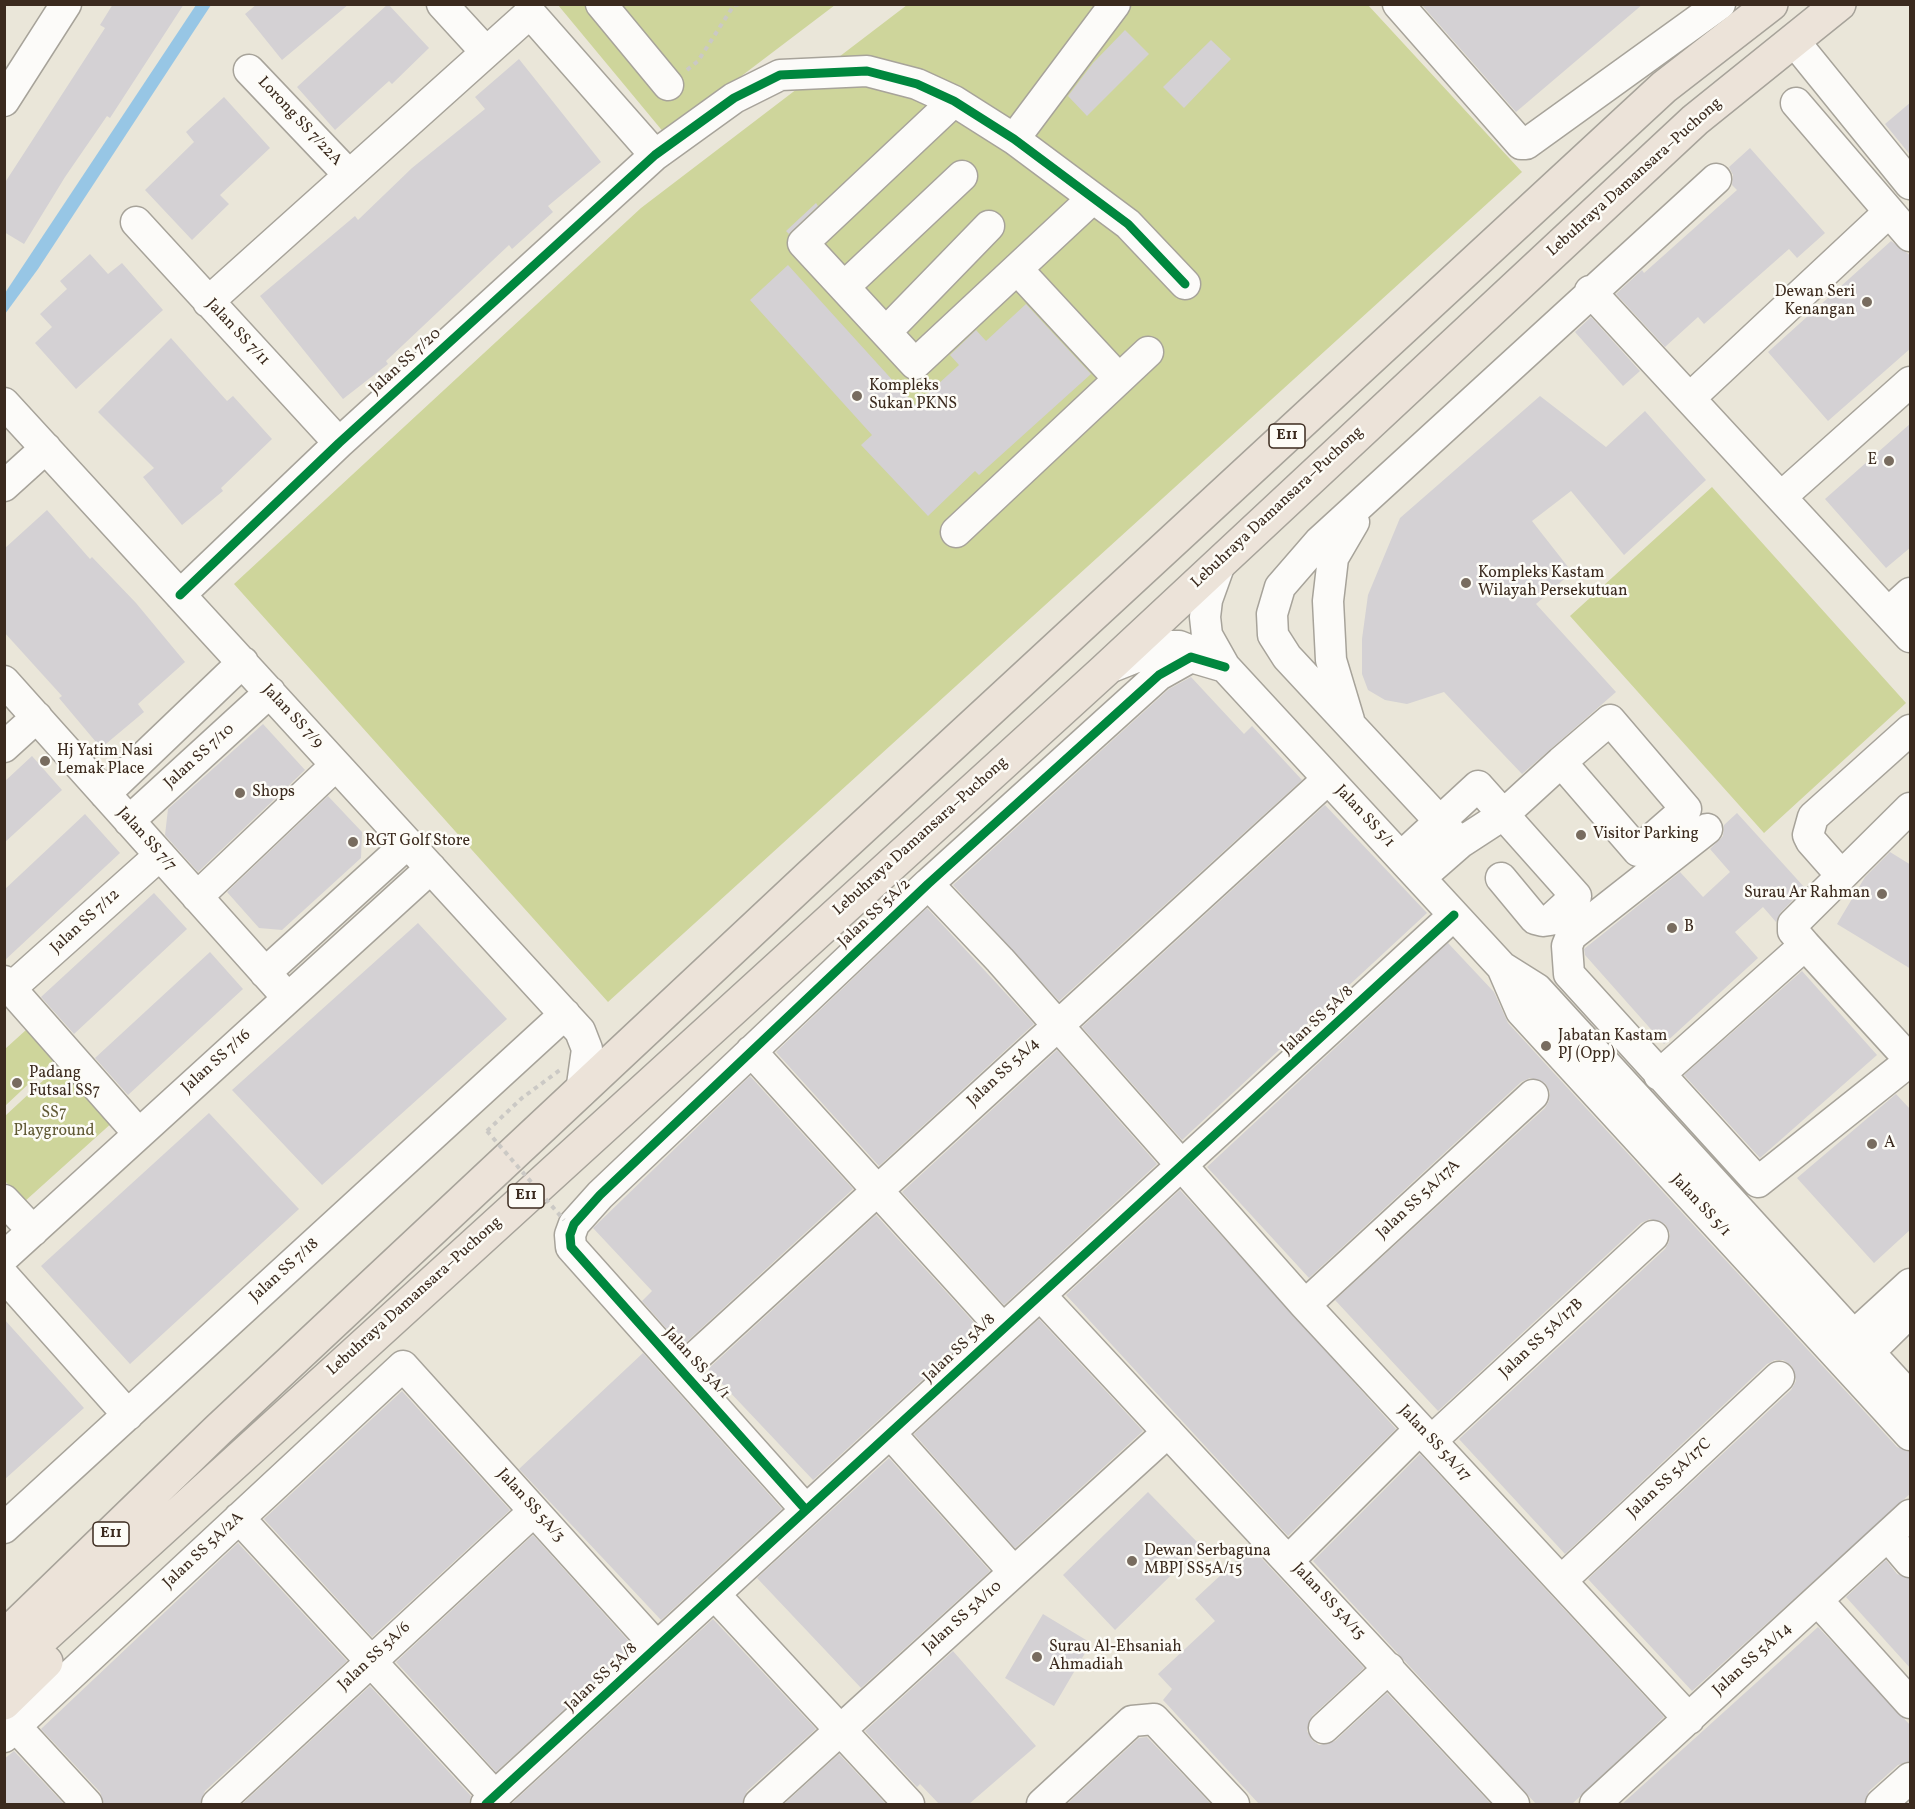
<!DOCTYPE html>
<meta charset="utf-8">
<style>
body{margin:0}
#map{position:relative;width:1915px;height:1809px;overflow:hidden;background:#eae6d9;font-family:Vollkorn,serif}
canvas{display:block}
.frame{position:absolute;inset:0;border:6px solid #3b2a1e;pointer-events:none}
</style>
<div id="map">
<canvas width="1915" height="1809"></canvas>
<div class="frame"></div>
</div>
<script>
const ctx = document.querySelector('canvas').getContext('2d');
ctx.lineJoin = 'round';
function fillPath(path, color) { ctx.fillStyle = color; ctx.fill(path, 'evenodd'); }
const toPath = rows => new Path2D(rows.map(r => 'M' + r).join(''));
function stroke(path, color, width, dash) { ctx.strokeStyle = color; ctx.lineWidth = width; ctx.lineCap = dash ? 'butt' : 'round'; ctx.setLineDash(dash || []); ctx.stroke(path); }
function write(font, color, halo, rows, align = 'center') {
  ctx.font = font + ' Vollkorn,serif'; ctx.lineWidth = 5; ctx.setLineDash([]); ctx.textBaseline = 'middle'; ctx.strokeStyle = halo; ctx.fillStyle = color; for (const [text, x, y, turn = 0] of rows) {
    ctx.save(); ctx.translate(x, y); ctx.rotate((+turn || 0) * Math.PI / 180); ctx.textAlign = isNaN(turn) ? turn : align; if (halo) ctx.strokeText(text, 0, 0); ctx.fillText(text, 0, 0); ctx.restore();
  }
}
fillPath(toPath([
 [558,5,835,5,665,134],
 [907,5,1368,5,1522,172,608,1002,234,584,641,208],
 [1712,487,1906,703,1764,833,1570,616],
 [26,1030,54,1060,5,1106,5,1049],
 [61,1064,114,1121,24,1202,5,1181,5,1116]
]), '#ced59b');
fillPath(toPath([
 [196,5,211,5,38,269,5,314,5,293]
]), '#97c6e5');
fillPath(toPath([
 [113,4,184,4,110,118,107,116,65,177,24,244,4,232,4,184,105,28,100,25],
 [257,4,349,4,282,60,245,14],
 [388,4,429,48,392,84,389,81,335,130,297,87],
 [1421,4,1643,4,1516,112],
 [1125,30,1149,54,1087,116,1068,96,1093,63],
 [1211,40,1231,59,1184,108,1163,87],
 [519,59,601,162,548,206,553,212,512,249,509,245,386,361,388,364,343,399,260,296,355,216,358,220,412,168,485,109,475,97],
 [224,97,270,148,220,195,229,204,192,240,145,190,194,142,186,132],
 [1911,102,1911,156,1885,124],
 [1750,148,1825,233,1797,258,1789,249,1704,324,1698,317,1665,347,1616,294,1642,270,1644,273,1737,190,1732,185,1733,175,1729,167],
 [816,203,818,206,789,234,786,231],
 [1891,241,1911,256,1911,348,1828,421,1768,352],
 [90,254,108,274,122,263,163,310,76,389,35,343,52,327,40,314,67,289,60,281],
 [788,265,915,405,959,365,950,355,976,330,986,341,1026,304,1091,374,979,475,975,471,928,516,861,445,872,435,750,300],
 [1591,317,1640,371,1623,386,1575,332],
 [171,338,227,401,233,396,272,439,221,488,223,491,182,525,143,477,154,468,98,412],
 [1540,396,1606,447,1645,411,1706,480,1624,555,1571,491,1532,521,1572,572,1536,604,1616,692,1522,774,1444,692,1407,704,1385,700,1368,690,1362,674,1362,639,1368,595,1400,518],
 [1911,423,1911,547,1886,568,1825,499],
 [47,510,90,559,92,557,136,603,185,662,138,704,144,712,101,748,59,698,62,696,4,632,4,549],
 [1191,677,1244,734,1252,726,1302,780,1059,1001,953,885,1169,689],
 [263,724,305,770,198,872,165,835,168,809],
 [32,756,62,790,4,843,4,782],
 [328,796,362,832,361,858,282,930,259,928,227,892],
 [1325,805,1427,913,1182,1140,1082,1027],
 [1737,813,1805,888,1781,912,1776,922,1763,907,1735,932,1758,958,1664,1044,1585,955,1584,949,1680,872,1703,897,1730,872,1710,849,1723,836,1724,825],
 [85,814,120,853,4,961,4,890],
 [1890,852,1911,865,1911,969,1837,924,1865,877],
 [154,893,187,929,74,1034,41,997],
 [927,908,1034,1024,879,1166,776,1052],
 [418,923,507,1019,322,1185,232,1090],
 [1448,943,1494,992,1508,1023,1897,1447,1911,1452,1911,1493,1692,1691,1588,1579,1791,1390,1796,1381,1792,1366,1783,1360,1775,1360,1767,1364,1565,1554,1459,1439,1665,1249,1669,1242,1670,1233,1665,1224,1650,1219,1641,1223,1438,1411,1335,1300,1545,1108,1549,1101,1550,1092,1545,1083,1530,1078,1521,1082,1309,1278,1207,1167],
 [210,952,243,989,128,1095,95,1058],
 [1802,971,1877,1055,1760,1158,1684,1075],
 [1057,1050,1157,1164,1004,1305,902,1192],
 [750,1076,853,1189,682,1346,642,1301,652,1291,593,1228],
 [1896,1094,1911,1110,1911,1229,1874,1263,1797,1178],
 [209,1113,299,1209,130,1364,41,1266],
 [1180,1190,1396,1429,1288,1536,1066,1295],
 [876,1215,979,1328,813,1480,708,1369],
 [4,1319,84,1408,4,1480],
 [1039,1319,1143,1431,1015,1548,914,1434],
 [643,1353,782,1509,661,1620,519,1469],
 [402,1391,510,1510,372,1637,264,1519],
 [1420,1454,1664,1717,1572,1804,1536,1804,1313,1561],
 [889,1458,990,1571,861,1688,757,1578],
 [1148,1492,1201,1546,1115,1630,1063,1575],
 [533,1535,633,1646,496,1772,396,1662],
 [238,1543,347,1661,205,1791,200,1804,104,1804,100,1792,41,1729],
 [1251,1547,1364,1668,1312,1716,1307,1731,1312,1740,1319,1745,1335,1741,1387,1693,1491,1804,1259,1804,1163,1700,1172,1689,1158,1674,1215,1621,1195,1599],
 [1886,1560,1897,1574,1911,1579,1911,1669,1846,1597],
 [1043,1614,1091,1643,1054,1706,1005,1678],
 [713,1619,816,1729,747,1791,742,1804,511,1804],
 [1818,1627,1911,1726,1911,1761,1898,1765,1869,1791,1864,1804,1622,1804],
 [953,1651,1036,1746,969,1804,939,1804,920,1784,917,1787,865,1731],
 [370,1686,471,1796,469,1804,242,1804],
 [1147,1737,1211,1804,1067,1804,1139,1738],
 [14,1751,64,1804,4,1804,4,1759],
 [839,1754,886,1804,784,1804]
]), '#d4d1d4');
const minor = toPath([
 [442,4,486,52],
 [601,4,668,85],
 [1398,4,1521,144,1526,144,1720,4],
 [1794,41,1910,184],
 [249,70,349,175],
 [4,101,66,4],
 [954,101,803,243,915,364,1093,198],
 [1796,103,1910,236],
 [1014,139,1115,4],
 [136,222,339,443],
 [1017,269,1119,379],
 [844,287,962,176],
 [1590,291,1910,637],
 [208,302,530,13,655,155],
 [886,332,989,226],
 [1690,398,1889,212],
 [4,403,580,1031,587,1049,581,1092],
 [4,486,46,448],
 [1781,497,1910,382],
 [956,532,1148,352],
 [1221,561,1207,600,1205,617,1207,635,1225,667,1502,967,1537,989,1910,1397],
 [180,595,339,443,655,155,734,98,780,75,867,71,917,84,954,101,1014,139,1128,224,1185,284],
 [1888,613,1910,593],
 [1114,666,1164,646,1179,646,1204,656],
 [4,681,288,998],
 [1349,720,1331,660,1328,601,1333,558,1354,522],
 [4,747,37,717],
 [105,794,243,662],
 [1910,808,1793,924,1793,931,1805,945,1910,1060],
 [129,821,270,692],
 [1707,829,1571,936,1567,946,1569,974,1758,1182,1910,1061],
 [1460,843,1287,657,1273,635,1272,614,1280,587,1319,542,1716,179],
 [1401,857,1478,786,1576,896,1550,920,1543,921,1535,919,1501,878],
 [1841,875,1811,841,1808,835,1813,817,1910,730],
 [1420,878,1460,843,1503,815,1561,762,1610,720,1686,809,1638,851,1561,762],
 [928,884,1000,960,1305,1305,1689,1719],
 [197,897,336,765],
 [1502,967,1521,1011,1910,1435],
 [265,973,408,843],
 [4,981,139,1134],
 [11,988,160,855],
 [751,1051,1003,1329],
 [1659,1075,1805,945],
 [4,1200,33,1231],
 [4,1257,431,868],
 [4,1276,128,1415],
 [1041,1296,1514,1804],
 [1305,1305,1533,1095],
 [1839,1349,1910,1284],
 [1855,1366,1910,1312],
 [681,1370,1328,779],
 [890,1433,1014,1572],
 [1431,1441,1653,1236],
 [806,1510,571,1247,570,1235,574,1224,600,1195,928,884,1159,675,1191,657,1225,667],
 [239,1518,495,1796],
 [4,1528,565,1014],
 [1888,1536,1910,1562],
 [1289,1560,1420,1429],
 [1561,1581,1779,1377],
 [715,1595,909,1804],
 [1818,1601,1910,1703],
 [16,1727,87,1804],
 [1324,1728,1389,1668],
 [4,1737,403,1366,657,1647],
 [217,1804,534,1511],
 [486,1804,1454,915],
 [759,1804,1168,1432],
 [1042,1804,1132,1721,1154,1719,1234,1804],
 [1595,1804,1910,1515],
 [1881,1804,1910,1778]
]);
const highway = toPath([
 [4,1637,218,1430,810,876,1664,87,1771,4],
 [4,1673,1104,671,1695,120,1839,4],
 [4,1703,46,1662]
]);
stroke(minor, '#a7a39a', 33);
stroke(highway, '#a7a39a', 36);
stroke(toPath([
 [734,5,743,4],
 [687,70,698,61,734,5],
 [487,1131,522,1098,560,1070]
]), '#cbc9c5', 4, [4.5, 4.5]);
stroke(minor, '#fcfbf9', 30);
stroke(highway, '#ece3d9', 33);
stroke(toPath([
 [487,1131,564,1220]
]), '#cbc9c5', 4, [4.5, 4.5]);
stroke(toPath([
 [180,595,339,443,655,155,734,98,780,75,867,71,917,84,954,101,1014,139,1128,224,1185,284],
 [806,1510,571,1247,570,1235,574,1224,600,1195,928,884,1159,675,1191,657,1225,667],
 [486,1804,1454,915]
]), '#00873e', 9);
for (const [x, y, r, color] of [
 [1867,302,6,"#786c5f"],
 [857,396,6,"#786c5f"],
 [1889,461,6,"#786c5f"],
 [1466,583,6,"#786c5f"],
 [45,761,6,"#786c5f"],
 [240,793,6,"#786c5f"],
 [1581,835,6,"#786c5f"],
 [353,842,6,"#786c5f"],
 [1882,894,6,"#786c5f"],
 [1672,928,6,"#786c5f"],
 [1546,1046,6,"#786c5f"],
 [17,1083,6,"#786c5f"],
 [1872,1144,6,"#786c5f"],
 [1132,1561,6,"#786c5f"],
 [1037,1657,6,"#786c5f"]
]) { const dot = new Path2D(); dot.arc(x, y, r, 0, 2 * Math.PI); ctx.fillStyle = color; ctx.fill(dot); stroke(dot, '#fdfcf7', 2); }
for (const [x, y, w] of [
 [1287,436,36],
 [526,1196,36],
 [111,1534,36]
]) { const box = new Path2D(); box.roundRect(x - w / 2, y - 12, w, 24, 4.5); ctx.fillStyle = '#fdfcf7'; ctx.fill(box); stroke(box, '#3b2a1e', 1.5); }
write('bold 15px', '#3b2a1e', null, [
 ["E11",1287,436],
 ["E11",526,1196],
 ["E11",111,1534]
]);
write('16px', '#3b2a1e', '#fdfcf7', [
 ["Lorong SS 7/22A",299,122,47],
 ["Lebuhraya Damansara–Puchong",1635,178,-42],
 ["Jalan SS 7/11",237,333,47],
 ["Jalan SS 7/20",406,362,-42],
 ["Lebuhraya Damansara–Puchong",1278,508,-43],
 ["Jalan SS 7/9",292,717,47],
 ["Jalan SS 7/10",200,757,-42],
 ["Jalan SS 5/1",1364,817,47],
 ["Lebuhraya Damansara–Puchong",921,837,-42],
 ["Jalan SS 7/7",146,840,48],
 ["Jalan SS 5A/2",875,914,-43],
 ["Jalan SS 7/12",86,922,-42],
 ["Jalan SS 5A/8",1318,1021,-43],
 ["Jalan SS 7/16",217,1062,-42],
 ["Jalan SS 5A/4",1004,1073,-43],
 ["Jalan SS 5A/17A",1419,1200,-43],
 ["Jalan SS 5/1",1700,1206,47],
 ["Jalan SS 7/18",285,1271,-42],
 ["Lebuhraya Damansara–Puchong",415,1297,-42],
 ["Jalan SS 5A/17B",1542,1339,-43],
 ["Jalan SS 5A/8",960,1349,-43],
 ["Jalan SS 5A/1",696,1364,48],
 ["Jalan SS 5A/17",1434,1444,47],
 ["Jalan SS 5A/17C",1670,1479,-43],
 ["Jalan SS 5A/3",530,1506,48],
 ["Jalan SS 5A/2A",204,1551,-43],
 ["Jalan SS 5A/15",1328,1602,47],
 ["Jalan SS 5A/10",963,1618,-42],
 ["Jalan SS 5A/6",375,1657,-43],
 ["Jalan SS 5A/14",1753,1660,-42],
 ["Jalan SS 5A/8",602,1678,-43]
]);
write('16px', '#3b2a1e', '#fdfcf7', [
 ["Dewan Seri",1855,293,"right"],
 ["Kenangan",1855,311,"right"],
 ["Kompleks",869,387],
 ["Sukan PKNS",869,405],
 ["E",1877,461,"right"],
 ["Kompleks Kastam",1478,574],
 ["Wilayah Persekutuan",1478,592],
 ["Hj Yatim Nasi",57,752],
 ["Lemak Place",57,770],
 ["Shops",252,793],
 ["Visitor Parking",1593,835],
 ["RGT Golf Store",365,842],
 ["Surau Ar Rahman",1870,894,"right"],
 ["B",1684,928],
 ["Jabatan Kastam",1558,1037],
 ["PJ (Opp)",1558,1055],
 ["Padang",29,1074],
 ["Futsal SS7",29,1092],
 ["A",1884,1144],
 ["Dewan Serbaguna",1144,1552],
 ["MBPJ SS5A/15",1144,1570],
 ["Surau Al-Ehsaniah",1049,1648],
 ["Ahmadiah",1049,1666]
], 'left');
write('16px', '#605934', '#fdfcf7', [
 ["SS7",54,1114],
 ["Playground",54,1132]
]);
</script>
